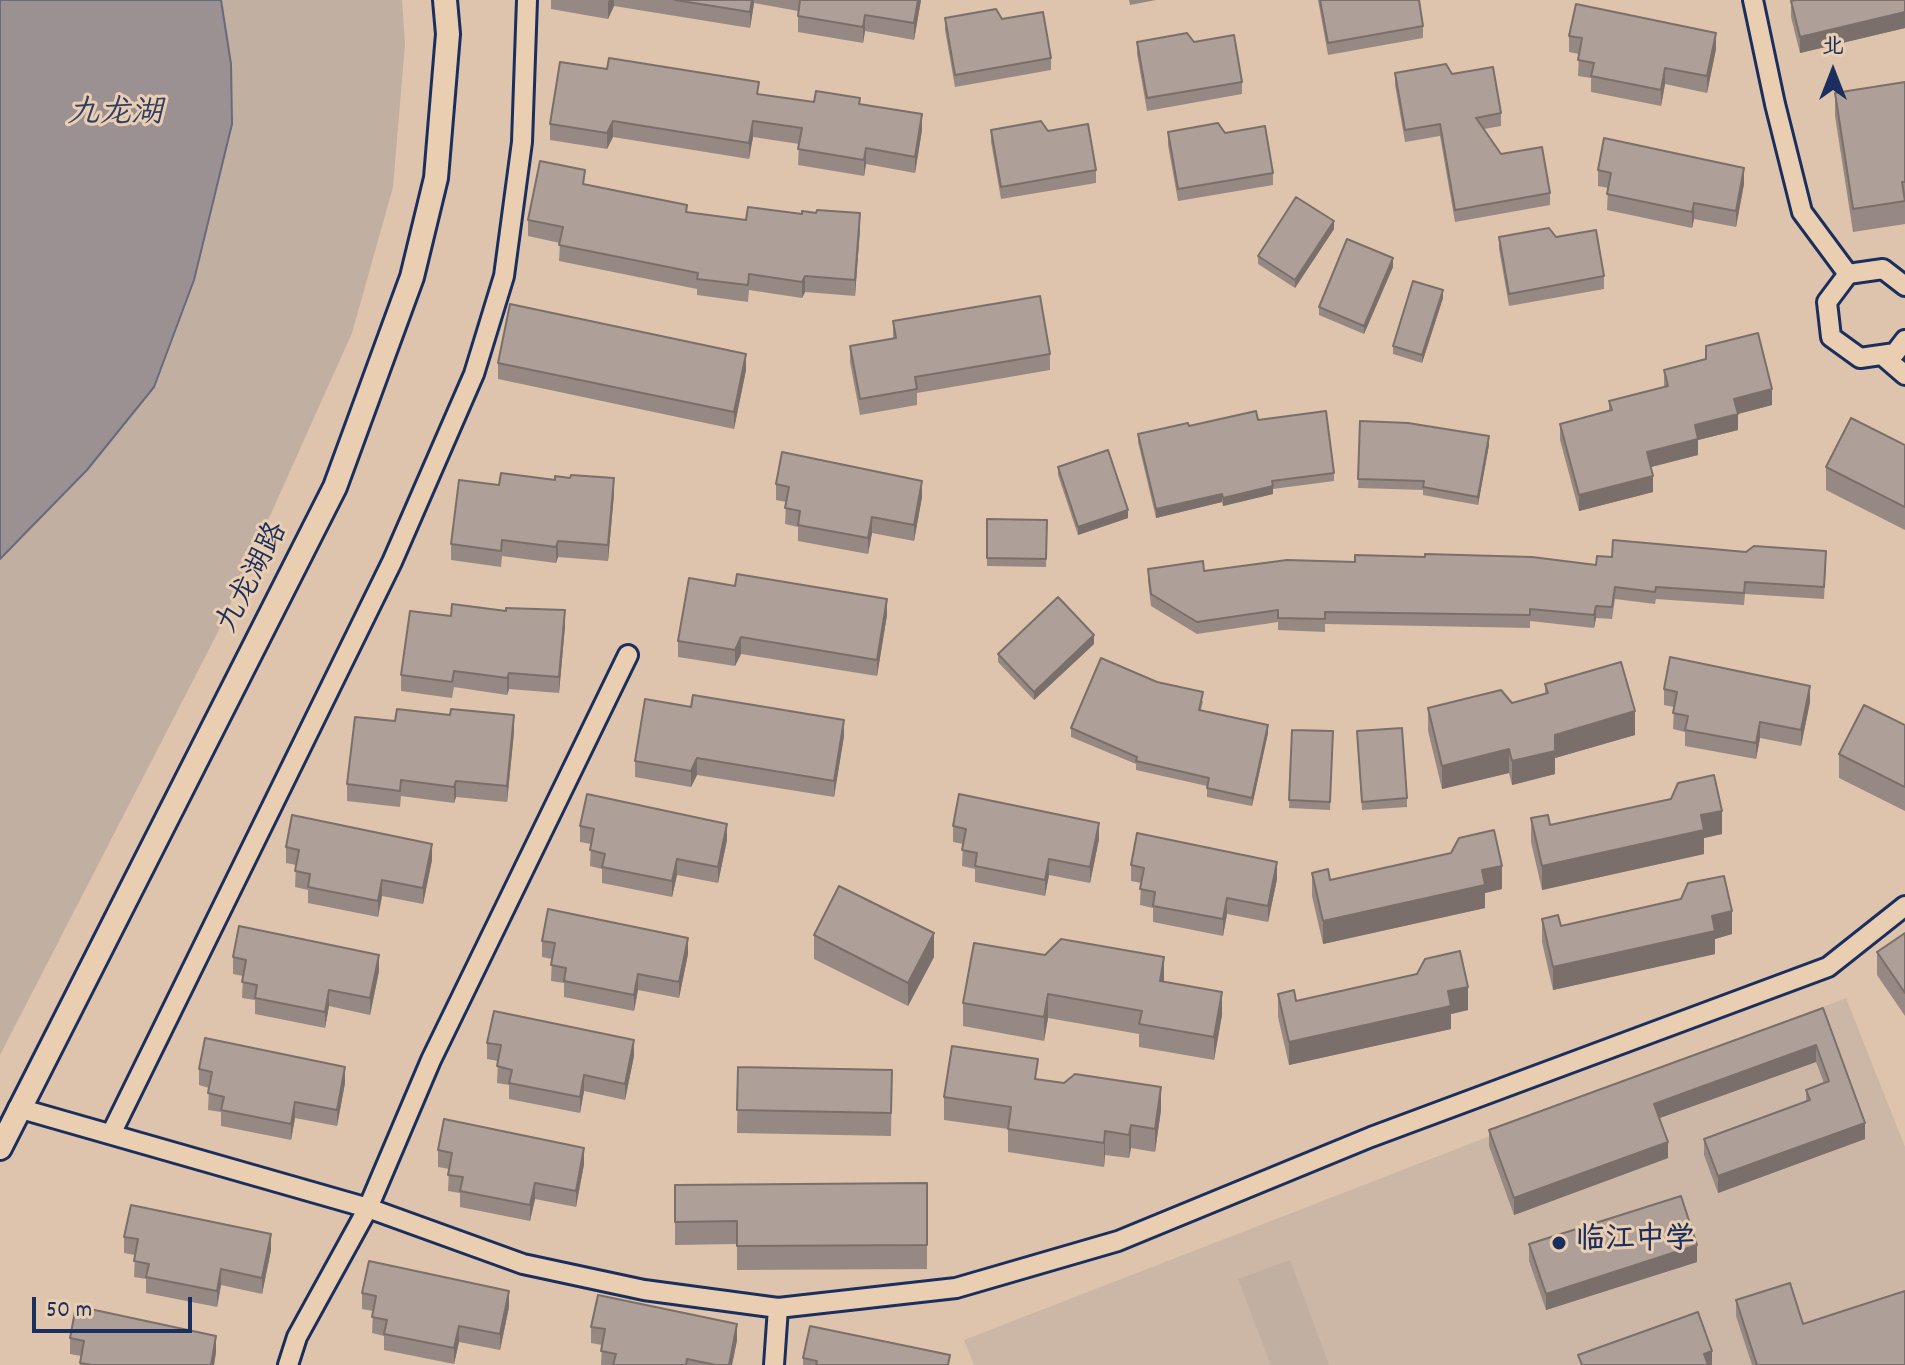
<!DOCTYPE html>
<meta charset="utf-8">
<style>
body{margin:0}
#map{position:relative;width:1905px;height:1365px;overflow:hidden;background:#dec4ac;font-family:Dekko,"LXGW WenKai TC",sans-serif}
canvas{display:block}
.north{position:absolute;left:1793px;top:32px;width:80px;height:80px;-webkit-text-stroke:6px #eaceb1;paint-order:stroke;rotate:0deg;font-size:22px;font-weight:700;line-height:32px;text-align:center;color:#1b2f5e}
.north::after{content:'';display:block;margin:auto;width:28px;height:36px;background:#1b2f5e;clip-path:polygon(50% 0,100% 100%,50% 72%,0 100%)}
.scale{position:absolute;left:32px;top:1297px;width:160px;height:36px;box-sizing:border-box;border:4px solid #1b2f5e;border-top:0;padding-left:10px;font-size:24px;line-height:28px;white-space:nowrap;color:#1b2f5e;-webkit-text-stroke:6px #eaceb1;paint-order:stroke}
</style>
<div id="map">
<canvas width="1905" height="1365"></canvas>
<div class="north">北</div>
<div class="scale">50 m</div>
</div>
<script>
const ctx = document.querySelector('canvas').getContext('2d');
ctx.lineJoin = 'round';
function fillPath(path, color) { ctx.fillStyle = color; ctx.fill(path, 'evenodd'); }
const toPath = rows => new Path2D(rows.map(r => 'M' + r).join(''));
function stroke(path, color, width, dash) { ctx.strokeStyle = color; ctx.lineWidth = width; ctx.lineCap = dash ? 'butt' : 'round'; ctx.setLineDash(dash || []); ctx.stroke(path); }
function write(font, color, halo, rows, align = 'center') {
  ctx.font = font + ' Dekko,"LXGW WenKai TC",sans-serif'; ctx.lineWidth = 6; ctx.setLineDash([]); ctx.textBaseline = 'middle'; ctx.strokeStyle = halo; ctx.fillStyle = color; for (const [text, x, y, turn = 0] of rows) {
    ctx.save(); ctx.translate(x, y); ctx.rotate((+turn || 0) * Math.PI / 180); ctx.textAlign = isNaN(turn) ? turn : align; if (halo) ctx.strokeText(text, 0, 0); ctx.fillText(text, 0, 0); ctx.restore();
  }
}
fillPath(toPath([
 [1846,998,1905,1147,1905,1365,974,1365,964,1340]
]), '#ccb6a5');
fillPath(toPath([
 [0,0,402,0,405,44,393,187,352,333,217,634,0,1055],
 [1290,1260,1329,1365,1271,1365,1238,1279]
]), '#c1afa1');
const water = toPath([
 [0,0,221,0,231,64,232,124,194,280,154,387,87,470,0,559,0,0]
]);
fillPath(water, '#9b9192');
stroke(water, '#686a7d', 2);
const minor = toPath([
 [1753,0,1775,104,1802,212,1848,274],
 [1905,286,1883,269,1848,274,1827,302,1831,337,1860,358,1895,353,1905,340],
 [1883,356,1905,375],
 [18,1108,368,1208,523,1264,644,1290,778,1308,956,1288,1118,1241,1371,1137,1828,967,1905,906],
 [111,1134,392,562,474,374,504,276,522,142,527,0],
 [288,1365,297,1337,368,1208,431,1060,628,655],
 [774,1365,778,1308]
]);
const tertiary = toPath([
 [0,1148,335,487,412,277,436,178,448,34,445,0]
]);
stroke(minor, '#1b2f5e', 24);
stroke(tertiary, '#1b2f5e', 28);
stroke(minor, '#eaceb1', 18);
stroke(tertiary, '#eaceb1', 22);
fillPath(toPath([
 [551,0,921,0,914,40,865,31,863,43,798,32,798,11,754,3,750,28,614,6,608,19,551,9],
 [1129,0,1156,0,1130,5],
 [1318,0,1419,0,1423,26,1423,38,1328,55],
 [1905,0,1905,28,1800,53,1791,17,1791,1],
 [945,18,1002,19,1051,58,1051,70,955,87,945,30],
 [1569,36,1716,49,1707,93,1665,84,1661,106,1591,92,1591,78,1578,76,1579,54,1569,52],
 [1137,42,1194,42,1242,82,1242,94,1147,111,1137,54],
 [1395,73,1452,74,1501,113,1501,126,1484,129,1501,154,1550,193,1550,205,1455,222,1440,136,1405,142,1395,85],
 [1905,82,1905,224,1853,232,1835,116,1835,93],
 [759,94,814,102,860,104,922,130,915,173,866,164,864,176,798,165,799,144,753,137,749,159,613,137,607,149,550,140,550,124],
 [991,130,1048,131,1096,170,1096,183,1001,199,991,142],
 [1168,132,1273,173,1273,185,1178,201,1168,145],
 [1598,170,1744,184,1736,227,1694,219,1692,228,1607,210,1608,188,1598,186],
 [585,184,687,212,746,220,860,229,855,296,805,292,802,298,749,290,748,302,697,295,697,289,559,261,560,243,528,236,528,220],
 [1334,229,1295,288,1258,264,1258,256],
 [1499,237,1556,237,1604,276,1604,289,1509,306,1499,249],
 [1393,267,1364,334,1319,315,1319,307],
 [1443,298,1422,363,1393,354,1393,346],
 [893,321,1050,354,1050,370,917,393,917,405,860,415,850,362,850,346,893,338],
 [498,363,746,370,734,429,498,379],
 [1664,370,1772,405,1738,414,1738,430,1698,440,1698,455,1651,467,1653,492,1579,511,1560,440,1560,424,1609,411,1609,401,1664,387],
 [1258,420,1334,473,1334,481,1273,489,1273,494,1223,506,1222,502,1156,518,1138,442,1138,434,1189,426],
 [1360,421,1489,445,1478,505,1423,495,1423,490,1358,488],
 [1905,445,1905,530,1826,490,1826,467],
 [1058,467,1128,518,1078,535,1058,475],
 [776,484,922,497,914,541,872,533,868,554,798,541,798,527,785,524,786,502,776,500],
 [499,485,614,494,608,561,558,557,556,563,502,556,501,567,451,560,451,544],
 [987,519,1047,520,1046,567,987,566],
 [1612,557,1826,563,1824,599,1745,594,1744,605,1656,599,1655,604,1615,599,1612,619,1596,618,1594,628,1530,621,1530,628,1325,624,1325,632,1278,630,1278,622,1197,634,1151,606,1148,581,1148,569,1204,571,1355,562,1596,565],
 [887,615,877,676,741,654,735,666,678,657,678,641],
 [451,616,565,626,559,693,509,689,507,695,454,687,452,698,401,691,401,675],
 [1094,644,1034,700,998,662,998,654],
 [1545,684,1635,735,1555,758,1555,774,1512,785,1509,773,1442,789,1428,731,1428,708,1512,703,1545,693],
 [1664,689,1810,702,1801,746,1760,738,1756,759,1685,746,1685,732,1673,729,1674,707,1664,705],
 [1203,701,1201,710,1268,733,1252,806,1207,797,1207,786,1136,770,1136,764,1071,737,1071,728],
 [395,721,514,732,507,802,456,797,454,803,401,796,400,807,347,801,347,784],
 [1905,725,1905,811,1839,778,1839,754],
 [1292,730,1333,731,1330,810,1289,808],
 [844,736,834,797,697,775,691,787,635,777,635,761],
 [1357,739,1407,798,1407,807,1362,810],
 [1531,818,1550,825,1722,834,1704,838,1704,854,1542,890,1531,842],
 [580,826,727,840,718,883,677,875,672,897,602,883,602,869,590,866,591,844,580,842],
 [953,826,1099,839,1090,883,1049,875,1045,896,975,882,975,869,962,866,963,844,953,842],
 [286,847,432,860,423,904,382,896,378,917,308,903,308,890,295,887,296,865,286,863],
 [1131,865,1277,879,1268,922,1227,914,1223,936,1153,922,1153,908,1140,905,1141,883,1131,881],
 [1312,873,1330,880,1502,889,1485,893,1485,908,1323,944,1312,896],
 [1542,919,1561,926,1732,934,1715,939,1715,954,1553,990,1542,942],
 [1905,933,1905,1016,1877,975,1877,952],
 [814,935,934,957,908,1006,814,959],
 [542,941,688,954,679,998,638,990,634,1011,564,997,564,983,551,981,552,959,542,957],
 [233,957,379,971,370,1015,329,1006,325,1028,255,1014,255,1000,242,998,243,976,233,974],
 [1164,982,1222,1015,1214,1060,1139,1047,1139,1034,1048,1018,1044,1041,963,1026,963,1003],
 [1278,994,1296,1001,1468,1010,1451,1014,1451,1029,1289,1065,1278,1017],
 [1823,1008,1865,1139,1718,1193,1704,1155,1704,1139,1806,1101,1806,1090,1824,1083,1816,1062,1660,1118,1668,1158,1514,1215,1489,1146,1489,1130],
 [487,1043,634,1056,625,1100,584,1091,580,1113,509,1099,509,1085,497,1083,498,1061,487,1059],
 [738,1067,892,1070,891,1136,737,1133],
 [199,1069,345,1083,337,1126,295,1118,291,1140,221,1126,221,1112,208,1110,209,1088,199,1085],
 [1038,1080,1161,1110,1155,1152,1131,1148,1129,1158,1105,1155,1104,1167,1008,1152,1008,1129,944,1120,944,1097],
 [438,1150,584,1164,576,1207,535,1199,530,1221,460,1207,460,1193,448,1191,449,1169,438,1167],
 [927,1183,927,1269,737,1270,737,1244,675,1245,675,1185],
 [124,1237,271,1250,262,1294,221,1285,217,1307,146,1293,146,1279,134,1277,135,1255,124,1253],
 [1529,1244,1697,1262,1546,1310,1529,1261],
 [362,1293,509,1307,500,1350,459,1342,454,1364,384,1350,384,1336,372,1333,373,1311,362,1309],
 [1736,1300,1803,1324,1905,1365,1752,1365,1736,1316],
 [591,1327,737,1340,732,1365,601,1365,602,1345,591,1343],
 [70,1338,216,1352,214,1365,80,1365,81,1356,70,1354],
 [803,1358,950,1365,803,1365]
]), '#968983');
fillPath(toPath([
 [609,0,614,0,614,6,608,19,608,2],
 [752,0,754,0,754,3,750,28,750,12],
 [918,0,921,0,914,40,914,23],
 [1905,12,1905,28,1800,53,1800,37],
 [865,15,865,31,863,43,863,27],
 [1716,33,1716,49,1707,93,1707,76],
 [1665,68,1665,84,1661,106,1661,90],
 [922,114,922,130,915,173,915,157],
 [613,121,613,137,607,149,607,133],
 [753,121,753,137,749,159,749,143],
 [866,148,866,164,864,176,864,160],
 [1744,168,1744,184,1736,227,1736,211],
 [1694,203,1694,219,1692,228,1692,212],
 [860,213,860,229,855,296,855,280],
 [1334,221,1334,229,1295,288,1295,280],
 [1393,258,1393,267,1364,334,1364,326],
 [805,276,805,292,802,298,802,282],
 [1443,290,1443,298,1422,363,1422,355],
 [746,354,746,370,734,429,734,412],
 [1772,389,1772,405,1734,415,1734,399],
 [1738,414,1738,430,1698,440,1698,455,1647,468,1647,452,1695,425],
 [1489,436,1489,445,1478,505,1478,497],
 [1653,476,1653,492,1579,511,1579,495],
 [614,478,614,494,608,561,608,545],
 [922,481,922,497,914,541,914,525],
 [1273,486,1273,494,1223,506,1223,498],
 [1222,494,1222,502,1156,518,1156,509],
 [1128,510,1128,518,1078,535,1078,527],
 [872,517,872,533,868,554,868,538],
 [558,541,558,557,556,563,556,547],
 [887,599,887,615,877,676,877,660],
 [1596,606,1596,618,1594,628,1594,615],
 [565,610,565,626,559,693,559,677],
 [1094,635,1094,644,1034,700,1034,692],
 [741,637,741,654,735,666,735,650],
 [509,673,509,689,507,695,507,678],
 [1810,686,1810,702,1801,746,1801,730],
 [1635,711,1635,735,1555,758,1555,774,1512,785,1512,761,1555,735],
 [514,715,514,732,507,802,507,786],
 [844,720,844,736,834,797,834,781],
 [1760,722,1760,738,1756,759,1756,743],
 [1268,725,1268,733,1252,806,1252,798],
 [1509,749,1509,773,1442,789,1442,766],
 [697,758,697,775,691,787,691,771],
 [456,781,456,797,454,803,454,787],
 [1722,811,1722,834,1704,838,1704,854,1542,890,1542,866,1701,815],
 [1099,823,1099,839,1090,883,1090,867],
 [727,824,727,840,718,883,718,867],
 [432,844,432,860,423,904,423,888],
 [677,859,677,875,672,897,672,881],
 [1049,859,1049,875,1045,896,1045,880],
 [1277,862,1277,879,1268,922,1268,906],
 [1502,866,1502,889,1485,893,1485,908,1323,944,1323,921,1482,870],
 [382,880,382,896,378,917,378,901],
 [1227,898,1227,914,1223,936,1223,919],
 [1732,911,1732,934,1715,939,1715,954,1553,990,1553,967,1712,916],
 [934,933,934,957,908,1006,908,983],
 [688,938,688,954,679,998,679,982],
 [379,955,379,971,370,1015,370,998],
 [1164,957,1164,981,1160,1004,1160,981],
 [638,974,638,990,634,1011,634,995],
 [1468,987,1468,1010,1451,1014,1451,1029,1289,1065,1289,1042,1448,991],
 [329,990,329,1006,325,1028,325,1012],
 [1222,992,1222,1015,1214,1060,1214,1037],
 [1048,994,1048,1018,1044,1041,1044,1017],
 [634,1040,634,1056,625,1100,625,1084],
 [1816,1045,1816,1062,1654,1120,1654,1104],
 [345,1067,345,1083,337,1126,337,1110],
 [584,1075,584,1091,580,1113,580,1097],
 [1161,1087,1161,1110,1155,1152,1155,1129],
 [295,1102,295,1118,291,1140,291,1124],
 [1865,1123,1865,1139,1718,1193,1718,1176],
 [1131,1125,1131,1148,1129,1158,1129,1135],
 [1105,1131,1105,1155,1104,1167,1104,1143],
 [1668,1142,1668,1158,1514,1215,1514,1198],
 [584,1148,584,1164,576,1207,576,1191],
 [535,1183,535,1199,530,1221,530,1205],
 [271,1234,271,1250,262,1294,262,1278],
 [1697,1245,1697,1262,1546,1310,1546,1294],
 [221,1269,221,1285,217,1307,217,1291],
 [509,1291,509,1307,500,1350,500,1334],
 [737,1324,737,1340,732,1365,729,1365],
 [459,1326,459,1342,454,1364,454,1348],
 [216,1336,216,1352,214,1365,211,1365],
 [1712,1351,1712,1365,1704,1365,1704,1354]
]), '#7a6f6a');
const building = toPath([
 [675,0,752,0,750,12,675,0],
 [800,0,918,0,914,23,865,15,863,27,798,16,800,0],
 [1320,0,1419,0,1423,26,1328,43,1320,0],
 [1795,0,1905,0,1905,12,1800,37,1791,1,1795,0],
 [1576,4,1716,33,1707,76,1665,68,1661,90,1591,76,1594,63,1578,60,1582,38,1569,36,1576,4],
 [996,9,1002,19,1043,12,1051,58,955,75,945,18,996,9],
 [1187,33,1194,42,1234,35,1242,82,1147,98,1137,42,1187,33],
 [609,58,759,82,757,94,814,102,816,91,860,98,859,104,922,114,915,157,866,148,864,160,798,149,802,128,753,121,749,143,613,121,607,133,550,124,560,62,607,69,609,58],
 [1446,64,1452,74,1493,67,1501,113,1476,118,1501,154,1542,147,1550,193,1455,210,1440,124,1405,130,1395,73,1446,64],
 [1905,82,1905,182,1902,182,1905,201,1853,209,1835,93,1905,82],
 [1041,121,1048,131,1088,124,1096,170,1001,187,991,130,1041,121],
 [1218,123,1225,133,1265,126,1273,173,1178,189,1168,132,1218,123],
 [1604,138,1744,168,1736,211,1694,203,1692,212,1607,194,1611,173,1598,170,1604,138],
 [540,161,585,170,583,184,687,205,686,212,746,220,748,207,802,214,802,211,816,213,817,210,860,213,855,280,805,276,802,282,749,274,748,285,697,279,698,273,559,245,563,227,528,220,540,161],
 [1296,197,1334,221,1295,280,1258,256,1296,197],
 [1549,228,1556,237,1596,230,1604,276,1509,294,1499,237,1549,228],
 [1347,239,1393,258,1364,326,1319,307,1347,239],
 [1413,281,1443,290,1422,355,1393,346,1413,281],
 [1040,296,1050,354,915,377,917,389,860,399,850,346,896,338,893,321,1040,296],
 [510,304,746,354,734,412,498,363,510,304],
 [1758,333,1772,389,1734,399,1738,414,1695,425,1698,439,1647,452,1653,476,1579,495,1560,424,1612,410,1609,401,1668,386,1664,370,1706,359,1706,346,1758,333],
 [1256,411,1258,420,1326,411,1334,473,1272,481,1273,486,1223,498,1222,494,1156,509,1138,434,1188,423,1189,426,1256,411],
 [1851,418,1905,445,1905,507,1826,467,1851,418],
 [1360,421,1408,423,1489,436,1478,497,1423,487,1424,481,1358,479,1360,421],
 [1108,450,1128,510,1078,527,1058,467,1108,450],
 [782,452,922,481,914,525,872,517,868,538,798,525,800,511,785,508,789,487,776,484,782,452],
 [501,473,555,480,555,476,570,478,571,475,614,478,608,545,558,541,556,547,502,540,501,551,451,544,459,480,499,485,501,473],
 [987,519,1047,520,1046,559,987,558,987,519],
 [1613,540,1746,552,1754,546,1826,551,1824,587,1745,582,1744,593,1656,587,1655,592,1615,587,1612,607,1596,606,1594,615,1530,609,1530,615,1325,612,1325,619,1278,618,1278,610,1197,622,1151,594,1148,569,1203,561,1204,571,1287,560,1355,562,1355,555,1425,557,1425,554,1532,557,1596,565,1597,556,1612,557,1613,540],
 [737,574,887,599,877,660,741,637,735,650,678,641,689,578,735,586,737,574],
 [1058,597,1094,635,1034,692,998,654,1058,597],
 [452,604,506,611,506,608,565,610,559,677,509,673,507,678,454,671,452,682,401,675,410,611,451,616,452,604],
 [1670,657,1810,686,1801,730,1760,722,1756,743,1685,730,1688,716,1673,713,1677,692,1664,689,1670,657],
 [1101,658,1157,682,1203,692,1199,710,1268,725,1252,798,1207,788,1209,778,1136,761,1137,757,1071,728,1101,658],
 [1621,662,1635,711,1555,735,1555,751,1512,761,1509,749,1442,766,1428,708,1501,690,1512,703,1548,693,1545,684,1621,662],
 [693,695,844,720,834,781,697,758,691,771,635,761,645,699,691,707,693,695],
 [1864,705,1905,725,1905,787,1839,754,1864,705],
 [397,709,450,715,451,709,514,715,507,786,456,781,454,787,401,780,400,791,347,784,355,717,395,721,397,709],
 [1402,728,1407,798,1362,802,1357,731,1402,728],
 [1292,730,1333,731,1330,802,1289,800,1292,730],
 [1714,775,1722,811,1701,815,1704,830,1542,866,1531,818,1548,815,1550,825,1671,799,1678,783,1714,775],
 [587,794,727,824,718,867,677,859,672,881,602,867,605,854,590,850,594,829,580,826,587,794],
 [959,794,1099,823,1090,867,1049,859,1045,880,975,866,977,853,962,850,966,829,953,826,959,794],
 [292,815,432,844,423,888,382,880,378,901,308,887,310,874,295,871,299,850,286,847,292,815],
 [1494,830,1502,866,1482,870,1485,885,1323,921,1312,873,1328,869,1330,880,1451,853,1459,838,1494,830],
 [1137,833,1277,862,1268,906,1227,898,1223,919,1153,906,1155,892,1140,889,1144,868,1131,865,1137,833],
 [1724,876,1732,911,1712,916,1715,931,1553,967,1542,919,1558,915,1561,926,1681,899,1688,883,1724,876],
 [839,886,934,933,908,983,814,935,839,886],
 [548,909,688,938,679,982,638,974,634,995,564,981,566,968,551,965,555,943,542,941,548,909],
 [239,926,379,955,370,998,329,990,325,1012,255,998,257,985,242,982,246,960,233,957,239,926],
 [1905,933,1905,993,1877,952,1905,933],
 [1061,939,1164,957,1160,981,1222,992,1214,1037,1139,1024,1142,1011,1048,994,1044,1017,963,1003,974,943,1045,955,1061,939],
 [1460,951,1468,987,1448,991,1451,1006,1289,1042,1278,994,1294,990,1296,1001,1417,974,1425,959,1460,951],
 [1823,1008,1865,1123,1718,1176,1704,1139,1810,1100,1806,1090,1829,1081,1816,1045,1654,1104,1668,1142,1514,1198,1489,1130,1823,1008],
 [494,1011,634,1040,625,1084,584,1075,580,1097,509,1083,512,1070,497,1066,501,1045,487,1043,494,1011],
 [205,1038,345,1067,337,1110,295,1102,291,1124,221,1110,224,1097,208,1093,212,1072,199,1069,205,1038],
 [952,1046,1038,1059,1035,1079,1064,1083,1075,1074,1161,1087,1155,1129,1131,1125,1129,1135,1105,1131,1104,1143,1008,1129,1011,1107,944,1097,952,1046],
 [738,1067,892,1070,891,1113,737,1110,738,1067],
 [444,1119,584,1148,576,1191,535,1183,530,1205,460,1191,463,1177,448,1175,452,1153,438,1150,444,1119],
 [927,1183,927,1245,737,1246,737,1221,675,1222,675,1185,927,1183],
 [1681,1196,1697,1245,1546,1294,1529,1244,1681,1196],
 [131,1205,271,1234,262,1278,221,1269,217,1291,146,1277,149,1264,134,1261,138,1239,124,1237,131,1205],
 [369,1261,509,1291,500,1334,459,1326,454,1348,384,1334,387,1320,372,1317,376,1296,362,1293,369,1261],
 [1790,1283,1803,1324,1905,1291,1905,1365,1757,1365,1736,1300,1790,1283],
 [598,1295,737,1324,729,1365,716,1365,687,1359,686,1365,613,1365,616,1354,601,1351,605,1329,591,1327,598,1295],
 [76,1306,216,1336,211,1365,92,1365,80,1363,84,1341,70,1338,76,1306],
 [1698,1312,1712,1351,1704,1354,1708,1365,1582,1365,1578,1355,1698,1312],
 [810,1326,950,1355,948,1365,816,1365,817,1361,803,1358,810,1326]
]);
fillPath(building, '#ae9f98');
stroke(building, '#7a6f6a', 2);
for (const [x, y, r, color] of [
 [1559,1243,8,"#1b2f5e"]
]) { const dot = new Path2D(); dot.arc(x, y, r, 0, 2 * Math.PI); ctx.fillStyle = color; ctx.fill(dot); stroke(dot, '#eaceb1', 3); }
write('30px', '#1b2f5e', '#eaceb1', [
 ["九龙湖路",255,579,-63]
]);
write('bold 30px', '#1b2f5e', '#eaceb1', [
 ["临江中学",1575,1243]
], 'left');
write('italic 32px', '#2e3e66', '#eaceb1', [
 ["九龙湖",115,117]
]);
</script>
